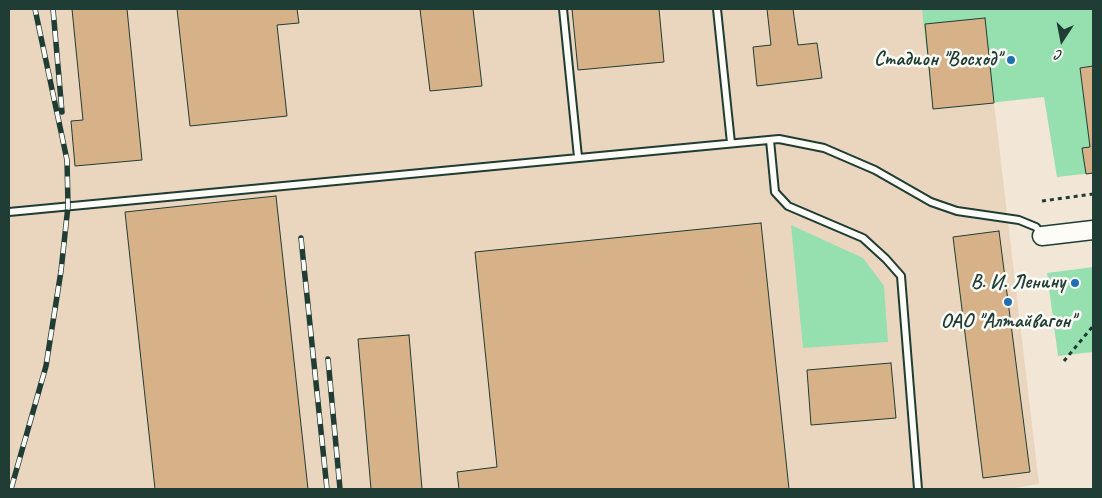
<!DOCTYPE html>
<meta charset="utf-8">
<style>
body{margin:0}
#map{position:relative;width:1102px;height:498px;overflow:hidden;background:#f2e6d6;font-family:Caveat,sans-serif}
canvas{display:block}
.frame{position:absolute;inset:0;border:10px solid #1f3d34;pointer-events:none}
.north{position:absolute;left:1037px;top:15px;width:50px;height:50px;-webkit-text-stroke:4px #fdfcf7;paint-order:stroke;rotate:191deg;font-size:14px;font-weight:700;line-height:20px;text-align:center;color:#1f3d34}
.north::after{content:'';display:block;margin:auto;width:18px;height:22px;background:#1f3d34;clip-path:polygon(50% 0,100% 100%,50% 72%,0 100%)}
</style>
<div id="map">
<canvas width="1102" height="498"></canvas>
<div class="frame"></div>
<div class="north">С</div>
</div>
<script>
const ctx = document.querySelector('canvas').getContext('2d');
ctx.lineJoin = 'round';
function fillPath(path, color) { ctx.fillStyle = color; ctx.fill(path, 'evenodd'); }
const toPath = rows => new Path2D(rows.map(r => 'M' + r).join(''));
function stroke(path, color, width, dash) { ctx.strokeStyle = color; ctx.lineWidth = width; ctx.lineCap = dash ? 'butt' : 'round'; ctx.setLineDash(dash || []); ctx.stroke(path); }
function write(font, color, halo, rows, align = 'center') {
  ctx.font = font + ' Caveat,sans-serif'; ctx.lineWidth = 5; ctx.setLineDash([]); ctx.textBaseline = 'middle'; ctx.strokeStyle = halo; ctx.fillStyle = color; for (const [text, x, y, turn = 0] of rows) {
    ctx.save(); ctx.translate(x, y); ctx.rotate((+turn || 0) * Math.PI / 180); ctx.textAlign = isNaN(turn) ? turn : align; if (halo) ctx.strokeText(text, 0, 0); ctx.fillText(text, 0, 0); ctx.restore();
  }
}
fillPath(toPath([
 [9,9,922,9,925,24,994,103,1039,484,1008,489,9,489]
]), '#ead6bf');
fillPath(toPath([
 [922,9,1093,9,1093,173,1057,177,1044,97,933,109],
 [791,225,863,258,884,286,888,342,803,348],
 [1093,267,1093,352,1058,356,1047,273]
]), '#96e0af');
const building = toPath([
 [72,9,127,9,142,160,75,166,71,121,83,120,72,9],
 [177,9,297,9,299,23,277,25,287,116,190,126,177,9],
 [420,9,473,9,482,86,430,91,420,9],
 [572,9,659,9,664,62,578,70,572,9],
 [767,9,793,9,798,45,817,43,822,78,757,86,753,47,771,45,767,9],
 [985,18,994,103,933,109,925,24,985,18],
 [1093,66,1093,173,1086,174,1082,148,1090,147,1080,68,1093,66],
 [276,196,308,489,155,489,125,212,276,196],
 [761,223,789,489,459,489,457,472,497,467,475,252,761,223],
 [999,231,1030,472,983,478,953,237,999,231],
 [409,335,422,489,371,489,358,339,409,335],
 [891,363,896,418,811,425,807,370,891,363]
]);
fillPath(building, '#d7b288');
stroke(building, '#1f3d34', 1);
const lane = toPath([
 [563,9,578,157],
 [717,9,731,143],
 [770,140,775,192,788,206,863,238,886,259,901,276,918,489],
 [9,212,779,139,824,148,875,170,931,202,957,211,1019,220,1036,227,1042,235]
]);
const secondary = toPath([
 [1042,236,1093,230]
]);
stroke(lane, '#1f3d34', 10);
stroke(secondary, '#1f3d34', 21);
stroke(toPath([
 [1042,201,1093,194],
 [1064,361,1093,326]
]), '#1f3d34', 3, [4, 4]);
stroke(lane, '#fdfcf7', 6);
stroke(secondary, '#fdfcf7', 18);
const rail = toPath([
 [53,9,62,112],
 [301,238,327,489],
 [328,359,340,489],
 [11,489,46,366,61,271,68,206,67,160,35,9]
]);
stroke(rail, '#1f3d34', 5.5);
stroke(rail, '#fdfcf7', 4, [11]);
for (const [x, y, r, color] of [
 [1011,60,5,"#1f6fb2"],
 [1075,283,5,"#1f6fb2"],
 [1008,302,5,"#1f6fb2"]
]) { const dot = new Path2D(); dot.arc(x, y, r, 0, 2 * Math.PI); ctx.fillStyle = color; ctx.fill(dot); stroke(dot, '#fdfcf7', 2); }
write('bold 20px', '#1f3d34', '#fdfcf7', [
 ["Стадион \"Восход\"",1001,60],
 ["В. И. Ленину",1065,283],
 ["ОАО \"Алтайвагон\"",1008,322,"center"]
], 'right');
</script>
